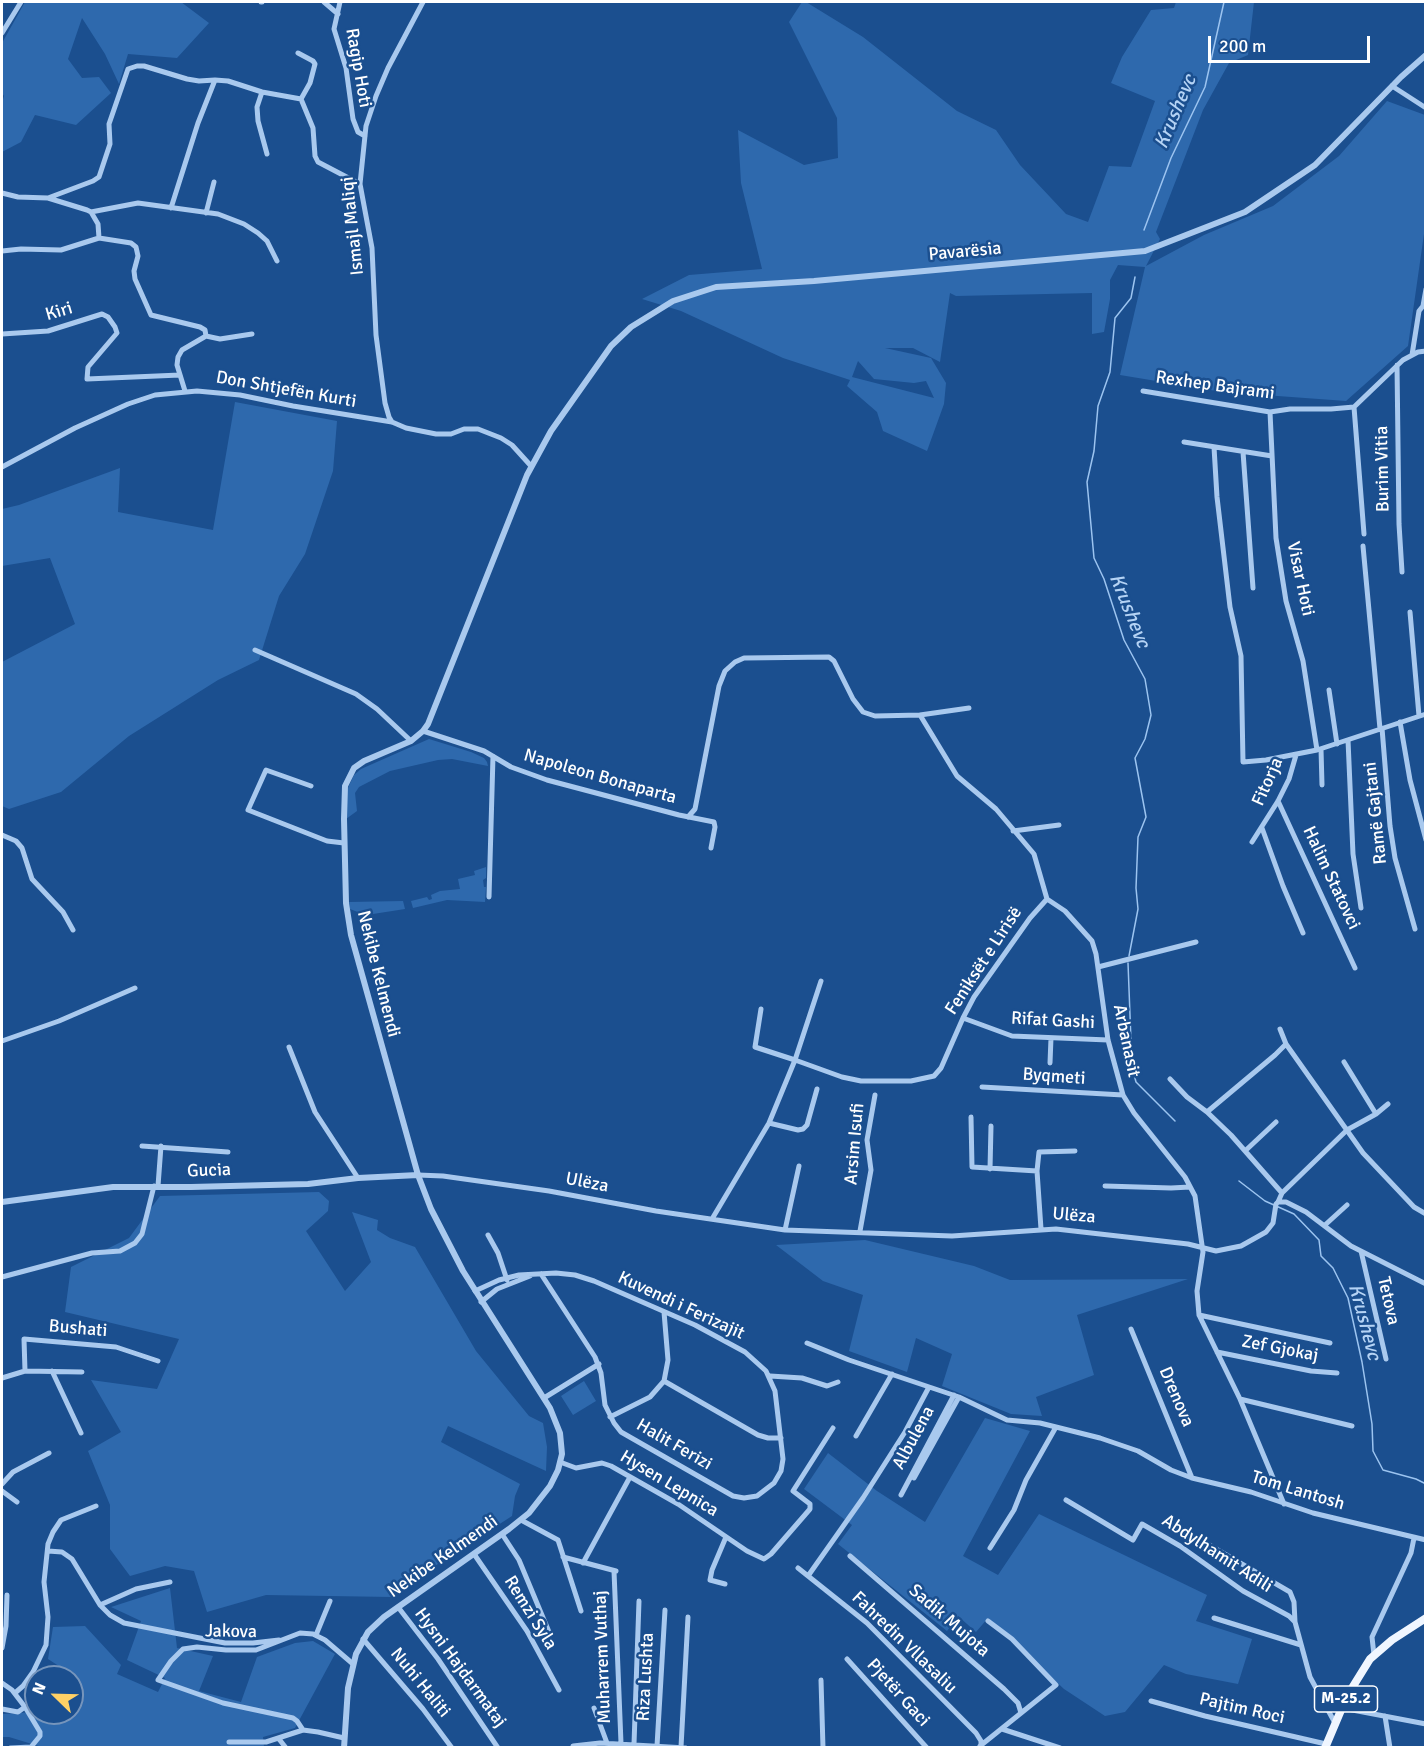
<!DOCTYPE html>
<meta charset="utf-8">
<style>
body{margin:0}
#map{position:relative;width:1427px;height:1749px;overflow:hidden;background:#1b4f8f;font-family:Signika,sans-serif}
canvas{display:block}
.frame{position:absolute;inset:0;border:3px solid #fff;pointer-events:none}
.north{position:absolute;left:24px;top:1665px;width:60px;height:60px;box-sizing:border-box;background:#1b4f8f;border:2px solid #7695bc;border-radius:50%;rotate:293deg;font-size:16px;font-weight:700;line-height:24px;text-align:center;color:#fff}
.north::after{content:'';display:block;margin:auto;width:21px;height:27px;background:#ffd166;clip-path:polygon(50% 0,100% 100%,50% 72%,0 100%)}
.scale{position:absolute;left:1208px;top:36px;width:162px;height:27px;box-sizing:border-box;border:3px solid #fff;border-top:0;padding-left:8px;font-size:18px;line-height:21px;white-space:nowrap;color:#fff;-webkit-text-stroke:4px #1b4f8f;paint-order:stroke}
</style>
<div id="map">
<canvas width="1427" height="1749"></canvas>
<div class="frame"></div>
<div class="north">N</div>
<div class="scale">200 m</div>
</div>
<script>
const ctx = document.querySelector('canvas').getContext('2d');
ctx.lineJoin = 'round';
function fillPath(path, color) { ctx.fillStyle = color; ctx.fill(path, 'evenodd'); }
const toPath = rows => new Path2D(rows.map(r => 'M' + r).join(''));
function stroke(path, color, width, dash) { ctx.strokeStyle = color; ctx.lineWidth = width; ctx.lineCap = dash ? 'butt' : 'round'; ctx.setLineDash(dash || []); ctx.stroke(path); }
function write(font, color, halo, rows, align = 'center') {
  ctx.font = font + ' Signika,sans-serif'; ctx.lineWidth = 5; ctx.setLineDash([]); ctx.textBaseline = 'middle'; ctx.strokeStyle = halo; ctx.fillStyle = color; for (const [text, x, y, turn = 0] of rows) {
    ctx.save(); ctx.translate(x, y); ctx.rotate((+turn || 0) * Math.PI / 180); ctx.textAlign = isNaN(turn) ? turn : align; if (halo) ctx.strokeText(text, 0, 0); ctx.fillText(text, 0, 0); ctx.restore();
  }
}
fillPath(toPath([
 [25,2,181,2,209,23,177,58,128,54,119,84,105,54,82,18,68,59,82,78,99,77,111,93,76,125,35,115,21,142,2,152,2,102,4,96,2,93,2,43],
 [802,2,806,2,863,37,957,111,996,130,1020,165,1066,214,1088,222,1109,166,1131,167,1155,101,1111,83,1122,57,1151,10,1174,8,1176,2,1254,2,1248,55,1229,63,1203,110,1156,232,1160,239,1146,266,1204,235,1273,206,1339,156,1387,101,1425,115,1425,227,1408,346,1346,401,1223,392,1120,375,1145,267,1118,265,1110,280,1110,299,1104,332,1092,334,1092,293,956,296,950,293,940,362,913,348,885,348,931,358,946,383,944,404,927,451,883,431,877,412,847,386,850,380,783,358,681,311,642,299,689,275,762,269,741,183,738,130,804,165,838,158,837,118,789,22],
 [858,361,874,379,914,383,926,381,934,398,852,377],
 [235,402,337,421,333,471,305,554,279,596,259,660,218,680,129,736,61,792,9,809,2,806,2,662,75,624,50,558,2,566,2,509,19,505,120,468,118,512,213,530],
 [429,739,471,752,484,758,487,762,488,766,452,759,438,760,390,771,359,787,355,793,357,811,346,819,347,790,354,775,361,769],
 [486,867,486,878,483,880,484,887,486,887,485,902,447,900,413,908,411,901,427,897,429,900,432,899,431,895,440,891,460,889,458,879,475,875,474,871],
 [403,901,405,909,373,914,363,914,350,909,349,902],
 [319,1192,329,1201,328,1211,306,1231,345,1291,371,1262,352,1212,378,1220,377,1230,390,1238,415,1247,476,1351,529,1416,543,1423,547,1447,546,1471,448,1426,441,1442,520,1484,515,1496,512,1516,413,1580,392,1597,266,1595,207,1612,194,1571,165,1566,130,1576,110,1549,110,1505,88,1451,121,1432,91,1380,157,1389,179,1339,65,1312,71,1267,129,1238,160,1196],
 [865,1240,974,1266,1010,1280,1188,1279,1077,1315,1094,1375,1036,1397,1042,1416,1011,1414,942,1386,952,1354,916,1338,907,1372,849,1351,863,1295,823,1281,776,1245],
 [584,1381,596,1401,573,1415,561,1396],
 [985,1418,1030,1431,963,1556,998,1575,1039,1514,1207,1595,1196,1621,1252,1639,1238,1684,1186,1674,1164,1665,1125,1712,1105,1716,1064,1689,988,1618,976,1632,958,1616,947,1631,838,1544,852,1525,804,1489,828,1453,877,1491,925,1522],
 [170,1588,177,1648,213,1656,199,1691,241,1702,257,1657,295,1643,313,1641,335,1654,295,1728,263,1737,264,1747,45,1748,9,1737,2,1737,2,1714,34,1712,36,1709,36,1713,72,1713,72,1677,64,1677,68,1672,48,1659,53,1627,85,1626,121,1665,117,1674,158,1692,165,1678,127,1660,141,1621,111,1607]
]), '#2e69ad');
stroke(toPath([
 [1144,230,1171,158,1205,87,1224,2],
 [1129,956,1138,909,1136,888,1138,837,1146,817,1135,758,1145,739,1151,715,1145,679,1124,640,1104,579,1094,558,1087,482,1094,451,1098,406,1110,372,1115,318,1131,298,1135,277],
 [1128,963,1131,1041,1128,1052,1136,1082,1175,1121],
 [1239,1181,1265,1201,1294,1214,1319,1240,1321,1256,1333,1268,1348,1298,1362,1362,1372,1424,1373,1451,1383,1470,1416,1479,1426,1484]
]), '#9cc4f0', 1.5);
stroke(toPath([
 [261,2,262,2],
 [324,2,338,14],
 [340,2,334,29,346,68,353,119,358,132,365,136],
 [2,33,21,2],
 [298,53,313,61,315,64,310,83,301,99],
 [1392,86,1426,108],
 [262,92,257,107,258,121,267,154],
 [2,193,18,197,48,198,87,210,91,212,98,224,99,238],
 [48,198,93,181,99,177,110,144,109,124,128,69,137,66,144,66,187,79,199,81,215,80],
 [171,208,198,123,215,80,228,81,262,92,301,99,313,128,315,156,318,162,360,184],
 [91,212,138,203,218,214,244,224,258,233,267,241,277,261],
 [206,213,214,182],
 [2,251,21,249,61,250,99,238,131,243,136,247,138,256,134,271,135,279,151,315,200,327,205,330,206,336],
 [2,334,48,331,102,314,108,317,115,327,117,333,88,367,87,379,180,375],
 [1412,355,1419,311,1423,306,1426,289],
 [1397,365,1399,524,1402,572],
 [185,391,177,365,178,357,182,350,206,336,220,339,252,334],
 [1143,391,1270,412,1290,409,1331,409,1354,407,1403,360,1418,352,1426,351],
 [1354,407,1364,534],
 [1270,412,1276,538,1286,601,1303,661,1317,750],
 [392,422,389,417,385,403,376,335,372,248,360,184,366,126,376,96,388,68,423,2],
 [1184,442,1272,456],
 [1214,447,1217,497,1230,607,1241,656,1243,762,1266,760,1317,750,1426,714],
 [1243,452,1253,588],
 [2,467,75,428,128,404,155,395,197,391,240,395,293,406,392,422,406,428,436,434,451,434,464,429,478,429,501,438,512,445,531,466],
 [1363,546,1380,729],
 [1410,612,1419,716],
 [255,650,356,694,377,709,411,741],
 [1329,690,1337,744],
 [920,715,969,708],
 [1400,722,1410,780,1426,840],
 [1382,728,1390,826,1395,858,1415,929],
 [423,731,484,751,511,767,547,780,679,815,714,822,715,827,711,848],
 [1348,740,1353,854,1361,908],
 [1321,749,1322,785],
 [311,786,266,770,248,810,327,841,344,843],
 [1278,801,1355,968],
 [688,817,695,809,719,686,725,671,735,662,744,658,829,657,834,661,853,699,863,712,875,716,920,715,957,776,996,809,1034,854,1047,899],
 [1262,828,1283,886,1303,933],
 [1013,831,1059,825],
 [2,835,16,841,22,848,32,879,63,912,73,930],
 [1252,842,1278,801,1289,779,1296,755],
 [489,897,493,756],
 [1047,899,1065,911,1092,941,1096,954,1108,1040,1123,1095,1134,1113,1185,1177,1195,1196,1203,1252,1197,1291,1199,1315,1240,1399,1284,1504],
 [1098,967,1196,942],
 [761,1009,755,1047,795,1060,821,981],
 [963,1018,1012,1036,1108,1040],
 [1280,1029,1286,1044,1363,1153,1414,1207,1426,1214],
 [2,1041,59,1021,135,988],
 [289,1047,315,1112,358,1178],
 [1344,1062,1376,1114],
 [1050,1063,1051,1038],
 [1170,1079,1187,1097,1207,1112],
 [982,1087,1123,1095],
 [971,1117,972,1167,1037,1171,1041,1229],
 [769,1123,798,1130,803,1129,807,1125,817,1089],
 [142,1146,228,1152],
 [1245,1151,1276,1122],
 [990,1169,991,1126],
 [1037,1171,1039,1152,1075,1151],
 [418,1175,443,1176,549,1191,656,1211,785,1230,952,1236,1056,1229,1188,1244,1216,1251,1241,1246,1266,1232,1273,1223,1276,1204,1278,1202,1286,1202,1306,1212,1351,1246,1426,1284],
 [158,1186,161,1146],
 [1105,1186,1171,1188,1190,1187],
 [1282,1193,1231,1135,1207,1112,1275,1055,1286,1044],
 [1278,1202,1282,1193,1347,1130,1376,1114,1388,1104],
 [712,1219,769,1123,795,1060,842,1077,861,1081,911,1081,934,1076,941,1068,963,1018,974,997,1030,918,1047,899],
 [1325,1225,1347,1205],
 [785,1230,799,1166],
 [860,1231,871,1170,867,1140,875,1095],
 [488,1235,498,1253,507,1280],
 [1361,1251,1386,1359],
 [2,1277,92,1253,120,1251,135,1243,142,1234,154,1186],
 [475,1291,499,1280,519,1275,556,1273,575,1275,594,1281,695,1325,745,1352,766,1371,775,1391,783,1459,781,1471,774,1483,757,1496,744,1498,733,1496,621,1432,614,1423,605,1405,601,1373,595,1357,541,1274],
 [481,1302,497,1289,530,1276],
 [1199,1315,1330,1343],
 [1131,1329,1192,1478],
 [807,1343,849,1360,959,1397,1007,1420,1040,1423,1100,1438,1138,1451,1171,1470,1192,1478,1251,1492,1313,1513,1426,1540],
 [1217,1352,1311,1371,1337,1373],
 [25,1371,24,1339,116,1347,158,1361],
 [52,1371,81,1433],
 [770,1376,802,1378,827,1386,838,1382],
 [2,1378,25,1371,82,1372],
 [664,1381,758,1435,768,1438,781,1438],
 [544,1398,599,1364],
 [1240,1399,1352,1426],
 [610,1417,650,1397,664,1381,668,1360,664,1312],
 [856,1436,892,1374],
 [560,1462,576,1468,602,1463,611,1466,678,1504,747,1551,764,1559,771,1554,810,1509,810,1504,793,1491,833,1428],
 [914,1478,959,1397],
 [2,1484,13,1472,49,1453],
 [2,1491,17,1502],
 [901,1495,954,1395],
 [1066,1500,1133,1540,1142,1524,1180,1546,1243,1591,1289,1616,1295,1622],
 [521,1520,558,1540,581,1611],
 [502,1534,519,1560,549,1632],
 [1204,1542,1290,1592,1294,1602,1295,1622,1310,1677,1335,1723],
 [990,1548,1014,1510,1026,1480,1056,1427],
 [48,1551,62,1552,72,1559,100,1605,110,1615,124,1623,225,1643,253,1643,279,1640],
 [474,1554,527,1631,559,1690],
 [850,1556,1004,1689,1018,1703,1021,1713],
 [563,1557,616,1571],
 [583,1563,630,1477],
 [798,1568,867,1623,976,1733,981,1741,981,1745],
 [614,1571,621,1743],
 [808,1576,863,1498,905,1432,929,1387],
 [725,1584,710,1580,712,1570,726,1537],
 [100,1605,136,1589,170,1582],
 [398,1607,438,1659,498,1748],
 [1214,1618,1301,1645],
 [316,1635,330,1601],
 [363,1639,423,1709,452,1748],
 [2,1648,6,1626,7,1595],
 [1374,1655,1372,1637,1411,1553,1414,1538],
 [847,1659,927,1748],
 [821,1680,823,1748],
 [2,1683,12,1690,25,1707,18,1712,2,1709],
 [15,1693,23,1686,33,1672,46,1645,48,1617,44,1582,48,1544,53,1532,61,1520,96,1506],
 [1151,1701,1205,1716,1326,1744],
 [594,1708,607,1743],
 [1342,1708,1426,1724],
 [1385,1716,1390,1748],
 [1002,1729,1060,1748],
 [303,1730,297,1721,293,1718,223,1703,158,1680,171,1661,183,1649,197,1647,226,1650,256,1650,300,1633,313,1634,325,1640,353,1664],
 [279,1739,286,1748],
 [229,1742,266,1742,303,1730,318,1732,344,1738],
 [634,1744,639,1601],
 [573,1746,600,1743,686,1748],
 [657,1746,665,1610],
 [980,1746,1056,1685,1012,1639,988,1621],
 [681,1747,688,1617],
 [10,1748,31,1747,40,1736,40,1732,25,1707]
]), '#a9c9ee', 5);
stroke(toPath([
 [2,1202,113,1187,191,1187,308,1184,358,1178,418,1175],
 [344,1748,348,1688,356,1654,368,1632,384,1617,509,1529,529,1513,550,1486,558,1470,562,1454,560,1433,550,1408,463,1271,431,1209,418,1175,351,935,346,903,344,819,345,786,354,768,364,761,411,741,423,731,428,724,527,475,551,431,611,346,631,327,673,301,716,287,814,281,1145,251,1245,212,1315,165,1401,77,1426,55]
]), '#a9c9ee', 6);
stroke(toPath([
 [1325,1748,1347,1696,1370,1659,1392,1640,1426,1618]
]), '#f0f6ff', 8);
for (const [x, y, w] of [
 [1346,1699,63]
]) { const box = new Path2D(); box.roundRect(x - w / 2, y - 13, w, 26, 4.5); ctx.fillStyle = '#1b4f8f'; ctx.fill(box); stroke(box, '#fff', 1.5); }
write('bold 16px', '#fff', null, [
 ["M-25.2",1346,1699]
]);
write('18px', '#fff', '#1b4f8f', [
 ["Ragip Hoti",358,68,80],
 ["Ismajl Maliqi",353,226,-96],
 ["Pavarësia",965,252,-5],
 ["Kiri",59,312,-16],
 ["Rexhep Bajrami",1215,386,8],
 ["Don Shtjefën Kurti",286,390,10],
 ["Burim Vitia",1383,469,-91],
 ["Visar Hoti",1300,579,78],
 ["Napoleon Bonaparta",600,777,16],
 ["Fitorja",1268,782,-66],
 ["Ramë Gajtani",1376,813,-96],
 ["Halim Statovci",1331,878,65],
 ["Feniksët e Lirisë",984,961,-57],
 ["Nekibe Kelmendi",378,974,76],
 ["Rifat Gashi",1053,1021,3],
 ["Arbanasit",1126,1041,78],
 ["Byqmeti",1054,1077,4],
 ["Arsim Isufi",855,1144,-85],
 ["Gucia",209,1171,-2],
 ["Ulëza",587,1183,11],
 ["Ulëza",1074,1216,5],
 ["Tetova",1388,1301,77],
 ["Kuvendi i Ferizajit",681,1306,25],
 ["Bushati",78,1329,5],
 ["Zef Gjokaj",1280,1349,11],
 ["Drenova",1176,1397,67],
 ["Albulena",914,1438,-62],
 ["Halit Ferizi",674,1445,30],
 ["Hysen Lepnica",669,1484,31],
 ["Tom Lantosh",1298,1491,17],
 ["Abdylhamit Adili",1217,1554,33],
 ["Nekibe Kelmendi",443,1557,-35],
 ["Remzi Syla",530,1613,58],
 ["Sadik Mujota",949,1621,41],
 ["Jakova",231,1632,1],
 ["Fahredin Vllasaliu",904,1643,44],
 ["Muharrem Vuthaj",603,1657,-92],
 ["Hysni Hajdarmataj",460,1668,54],
 ["Riza Lushta",646,1677,-87],
 ["Nuhi Haliti",420,1683,51],
 ["Pjetër Gaci",898,1693,48],
 ["Pajtim Roci",1242,1709,13]
]);
write('italic 20px', '#b5d3f5', '#1b4f8f', [
 ["Krushevc",1176,112,-67],
 ["Krushevc",1129,611,68],
 ["Krushevc",1364,1322,75]
]);
</script>
